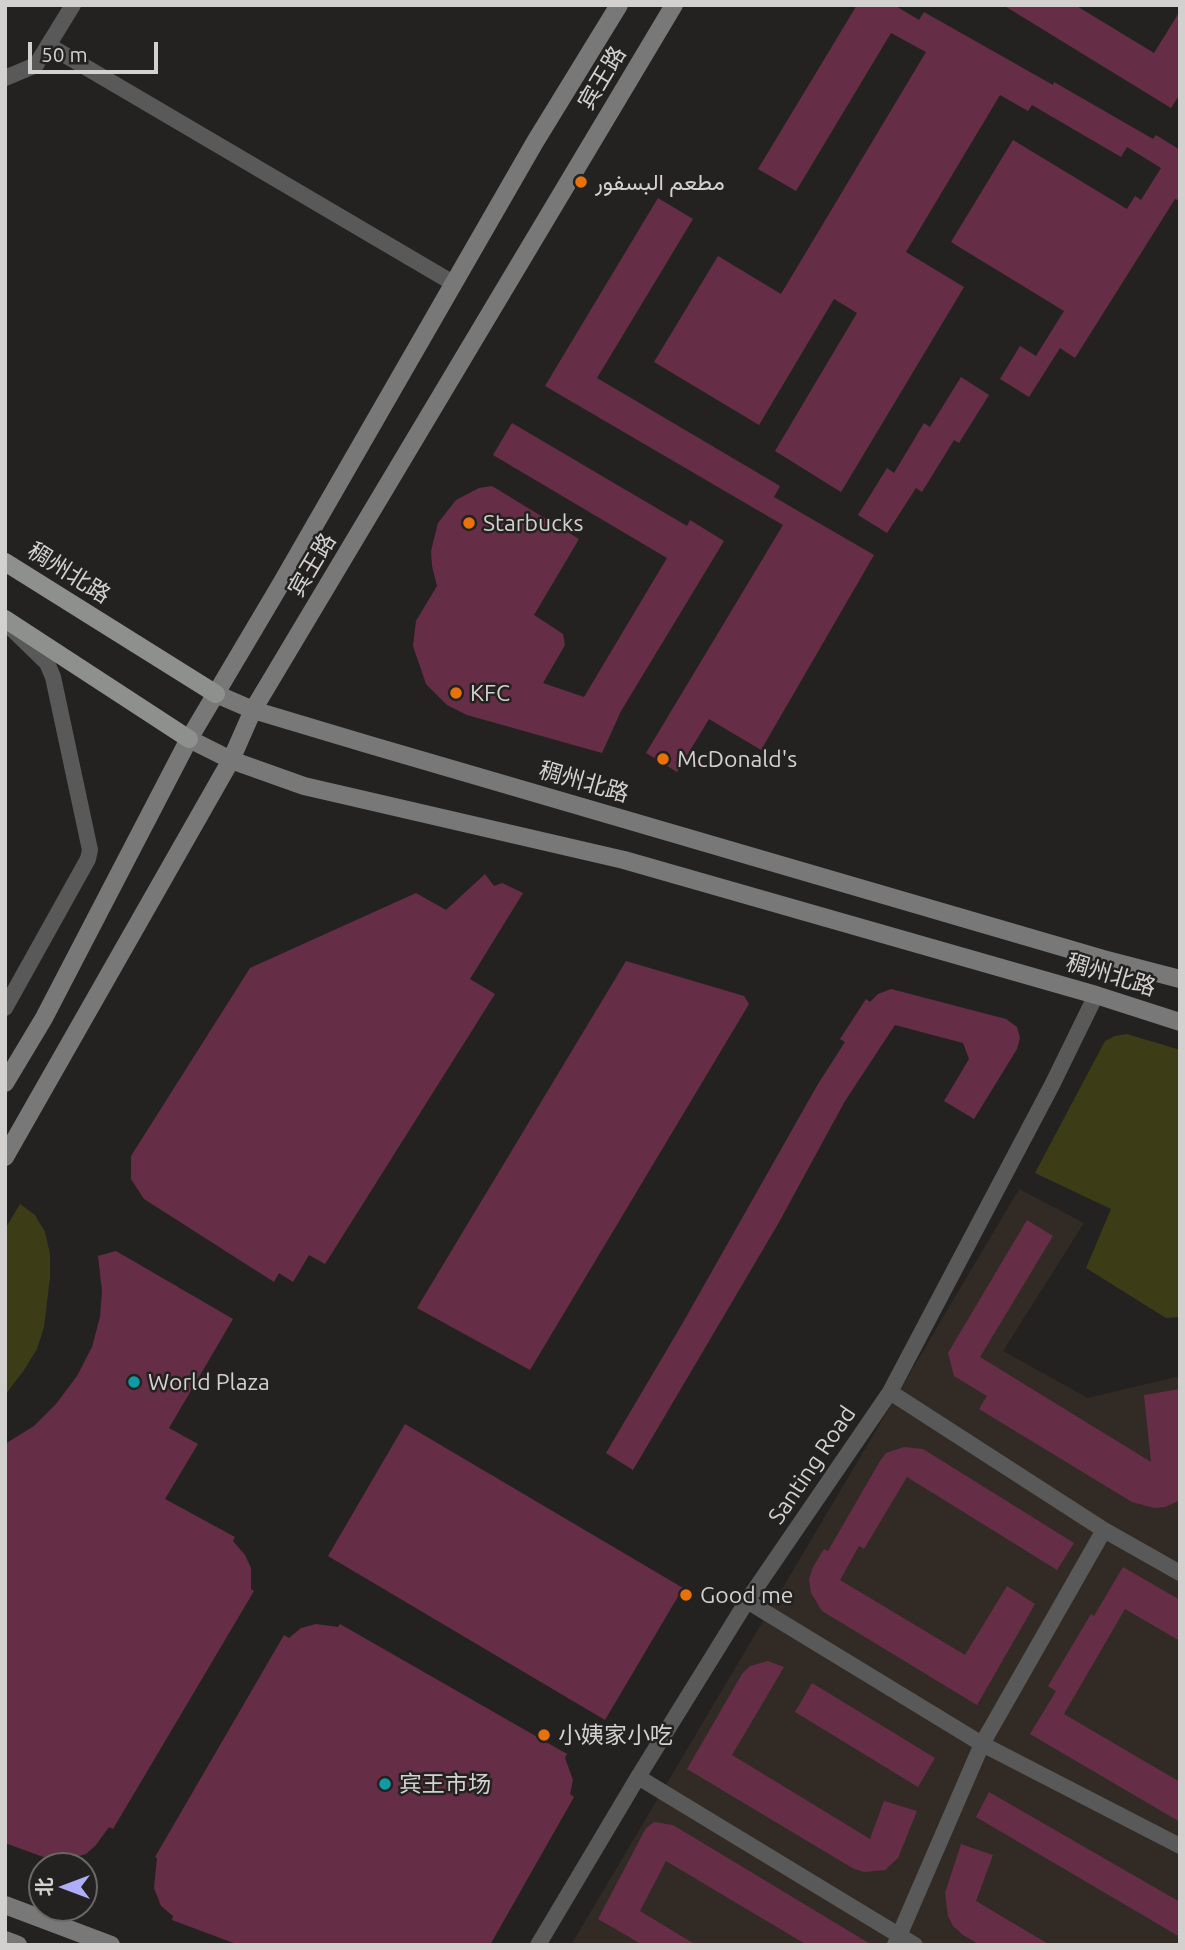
<!DOCTYPE html>
<meta charset="utf-8">
<style>
body{margin:0}
#map{position:relative;width:1185px;height:1950px;overflow:hidden;background:#242220;font-family:Ubuntu,"Noto Sans SC",sans-serif}
canvas{display:block}
.frame{position:absolute;inset:0;border:7px solid #d3d1d0;pointer-events:none}
.north{position:absolute;left:28px;top:1852px;width:70px;height:70px;box-sizing:border-box;background:#242220;border:2px solid #6a6866;border-radius:50%;rotate:270deg;font-size:19px;font-weight:700;line-height:28px;text-align:center;color:#d3d1d0}
.north::after{content:'';display:block;margin:auto;width:24px;height:32px;background:#aeaefa;clip-path:polygon(50% 0,100% 100%,50% 72%,0 100%)}
.scale{position:absolute;left:28px;top:42px;width:130px;height:32px;box-sizing:border-box;border:4px solid #d3d1d0;border-top:0;padding-left:9px;font-size:21px;line-height:24px;white-space:nowrap;color:#d3d1d0;-webkit-text-stroke:5px #242220;paint-order:stroke}
</style>
<div id="map">
<canvas width="1185" height="1950"></canvas>
<div class="frame"></div>
<div class="north">北</div>
<div class="scale">50 m</div>
</div>
<script>
const ctx = document.querySelector('canvas').getContext('2d');
ctx.lineJoin = 'round';
function fillPath(path, color) { ctx.fillStyle = color; ctx.fill(path, 'evenodd'); }
const toPath = rows => new Path2D(rows.map(r => 'M' + r).join(''));
function stroke(path, color, width, dash) { ctx.strokeStyle = color; ctx.lineWidth = width; ctx.lineCap = dash ? 'butt' : 'round'; ctx.setLineDash(dash || []); ctx.stroke(path); }
function write(font, color, halo, rows, align = 'center') {
  ctx.font = font + ' Ubuntu,Vazirmatn,"Noto Sans SC",sans-serif'; ctx.lineWidth = 5; ctx.setLineDash([]); ctx.textBaseline = 'middle'; ctx.strokeStyle = halo; ctx.fillStyle = color; for (const [text, x, y, turn = 0] of rows) {
    ctx.save(); ctx.translate(x, y); ctx.rotate((+turn || 0) * Math.PI / 180); ctx.textAlign = isNaN(turn) ? turn : align; if (halo) ctx.strokeText(text, 0, 0); ctx.fillText(text, 0, 0); ctx.restore();
  }
}
fillPath(toPath([
 [1019,1189,1084,1223,1003,1351,1088,1398,1180,1376,1180,1945,571,1945]
]), '#322a25');
fillPath(toPath([
 [1127,1034,1180,1050,1180,1317,1166,1318,1086,1268,1111,1209,1035,1173,1105,1041,1115,1036],
 [20,1204,35,1215,45,1232,50,1254,50,1277,44,1327,37,1349,24,1370,5,1395,5,1229]
]), '#3c3d17');
fillPath(toPath([
 [857,5,894,5,919,20,924,12,1053,85,1054,82,1153,139,1156,135,1180,150,1180,201,1175,199,1075,358,1060,348,1029,397,1000,379,1020,346,1036,356,1064,311,951,242,1013,140,1127,209,1135,196,1141,200,1161,168,1127,147,1121,157,1032,105,1028,111,1000,95,906,252,964,287,841,492,775,451,857,313,834,299,759,425,654,362,718,256,781,294,926,52,891,33,796,191,758,169],
 [1003,5,1075,5,1154,53,1180,11,1180,94,1171,108],
 [658,198,693,219,597,378,780,486,774,497,874,555,761,750,709,719,677,772,646,753,783,525,545,386],
 [961,377,989,395,959,443,954,440,922,492,916,488,887,533,858,515,887,468,894,473,924,423,930,427],
 [512,423,687,526,690,520,724,541,621,711,602,753,467,715,447,705,426,684,413,646,416,621,437,586,432,566,431,551,438,523,456,500,479,488,492,486,579,539,534,615,563,634,565,645,543,683,584,697,667,558,493,455],
 [485,874,494,886,502,883,523,893,470,979,495,994,325,1264,309,1255,293,1282,279,1273,274,1282,144,1199,131,1179,131,1156,250,968,416,893,446,910],
 [626,961,744,996,749,1004,530,1370,417,1308],
 [891,989,1006,1019,1017,1027,1020,1038,1017,1049,974,1119,944,1101,969,1059,963,1043,895,1025,845,1101,778,1224,633,1470,606,1453,681,1326,818,1084,845,1042,840,1039,866,999,870,1002,878,994],
 [1027,1220,1053,1236,980,1357,1151,1462,1144,1395,1180,1389,1180,1499,1176,1502,1165,1507,1154,1508,1132,1502,979,1409,987,1396,954,1376,948,1353],
 [116,1251,233,1319,169,1428,198,1444,165,1499,235,1537,233,1541,245,1555,251,1568,251,1589,254,1591,113,1829,109,1827,96,1845,86,1854,72,1858,58,1859,57,1862,5,1843,5,1444,34,1426,56,1404,77,1376,92,1347,100,1317,102,1291,98,1256],
 [405,1424,683,1588,605,1720,328,1556],
 [904,1447,923,1449,1074,1543,1057,1570,907,1477,864,1549,859,1546,840,1580,965,1655,1007,1586,1035,1604,977,1705,822,1611,811,1593,809,1579,813,1567,824,1549,828,1551,880,1461,886,1453],
 [1123,1567,1180,1600,1180,1641,1125,1609,1064,1714,1180,1782,1180,1822,1030,1734,1056,1691,1048,1686,1091,1614,1094,1616],
 [316,1624,338,1627,340,1624,567,1754,565,1758,573,1780,570,1794,574,1797,490,1945,239,1945,172,1920,173,1916,161,1906,154,1888,157,1858,155,1857,284,1635,289,1638,301,1628],
 [768,1661,784,1667,732,1755,870,1839,884,1801,917,1811,898,1858,885,1870,864,1872,854,1869,687,1769,742,1674,750,1666],
 [812,1683,935,1758,918,1787,795,1712],
 [989,1792,1180,1902,1180,1937,976,1817],
 [654,1822,673,1825,872,1945,807,1945,666,1861,640,1911,696,1945,643,1945,598,1919,646,1828],
 [961,1844,993,1855,976,1901,1050,1945,980,1945,963,1935,953,1926,948,1916,945,1893]
]), '#662e46');
stroke(toPath([
 [48,45,453,283],
 [5,78,36,65,73,5],
 [5,1008,88,859,90,850,53,677,47,663,12,629],
 [890,1392,1104,1530,1180,1573],
 [747,1601,982,1744,1180,1846],
 [638,1777,915,1945],
 [538,1945,638,1777,747,1601,890,1392,1052,1085,1096,995],
 [895,1945,982,1744,1104,1530]
]), '#585958', 16);
stroke(toPath([
 [216,694,253,710,370,745,1103,959,1180,979],
 [189,739,231,760,304,786,624,860,1096,995,1180,1022],
 [5,1083,44,1018,189,739,282,582,535,142,619,5],
 [5,1157,231,760,253,710,674,5],
 [5,1905,111,1945],
 [5,1940,18,1945]
]), '#777877', 18);
stroke(toPath([
 [5,562,216,694],
 [5,619,189,739]
]), '#8e908e', 18);
for (const [x, y, r, color] of [
 [581,182,7,"#e8710a"],
 [469,523,7,"#e8710a"],
 [456,693,7,"#e8710a"],
 [663,759,7,"#e8710a"],
 [134,1382,7,"#0f9aa8"],
 [686,1595,7,"#e8710a"],
 [544,1735,7,"#e8710a"],
 [385,1784,7,"#0f9aa8"]
]) { const dot = new Path2D(); dot.arc(x, y, r, 0, 2 * Math.PI); ctx.fillStyle = color; ctx.fill(dot); stroke(dot, '#242220', 2.5); }
write('23px', '#d3d1d0', '#242220', [
 ["宾王路",602,78,-59],
 ["宾王路",312,565,-59],
 ["稠州北路",69,573,32],
 ["稠州北路",584,782,16],
 ["稠州北路",1111,975,17],
 ["Santing Road",812,1465,-56]
]);
write('23px', '#d3d1d0', '#242220', [
 ["مطعم البسفور",595,182],
 ["Starbucks",483,523],
 ["KFC",470,693],
 ["McDonald's",677,759],
 ["World Plaza",148,1382],
 ["Good me",700,1595],
 ["小姨家小吃",558,1735],
 ["宾王市场",399,1784]
], 'left');
</script>
